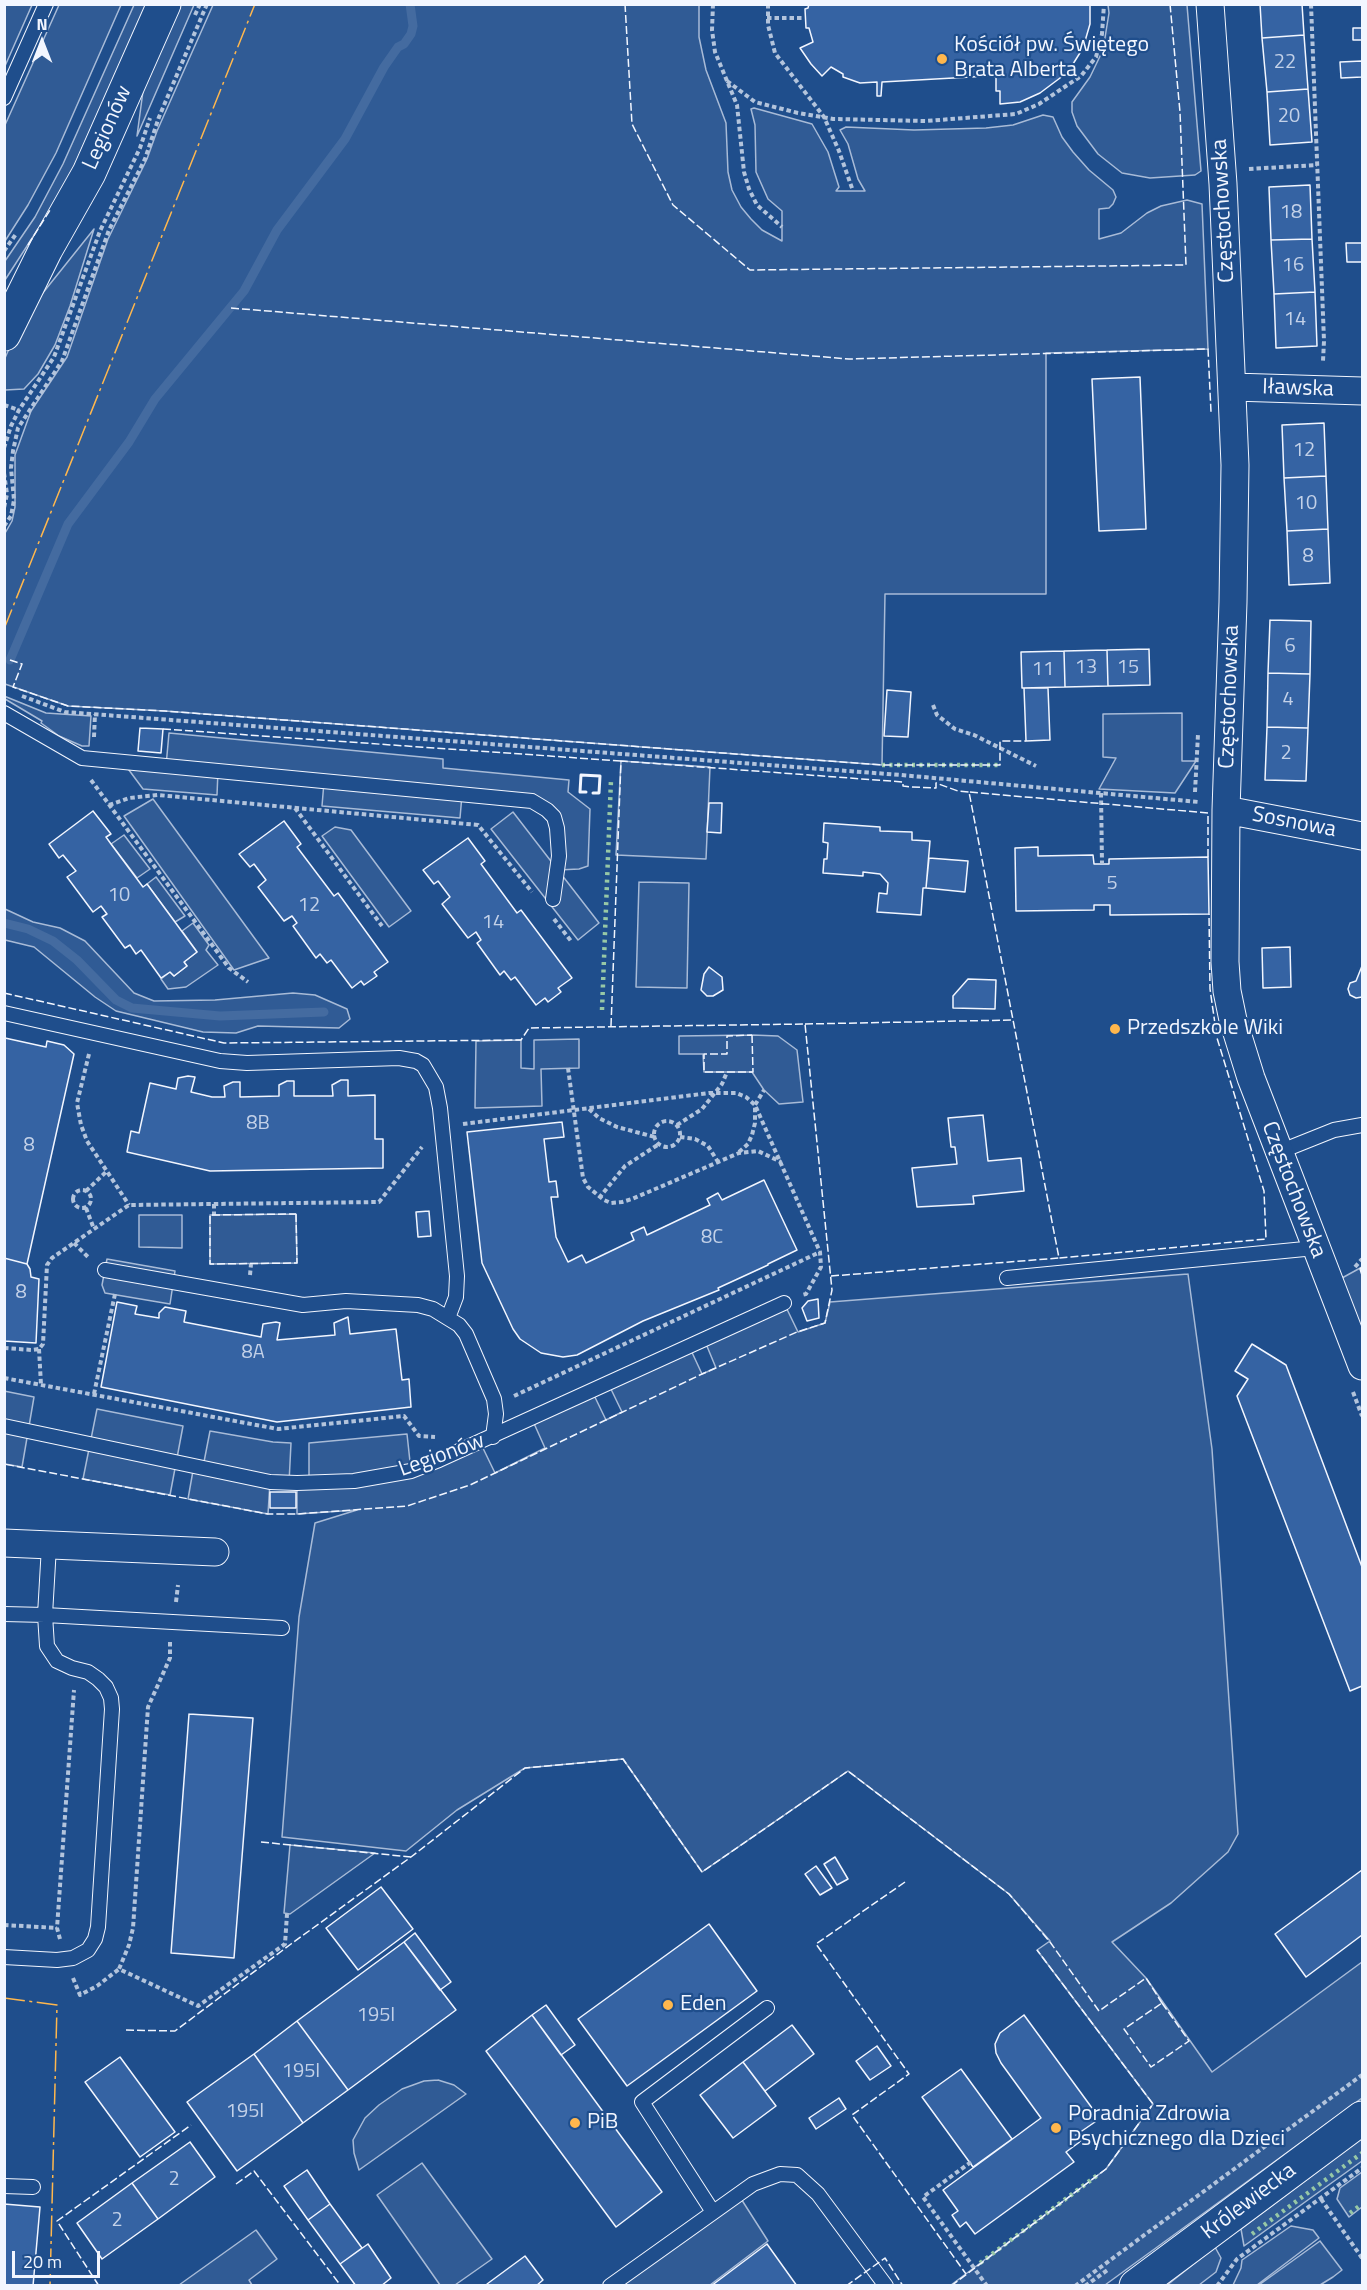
<!DOCTYPE html>
<meta charset="utf-8">
<style>
body{margin:0}
#map{position:relative;width:1367px;height:2290px;overflow:hidden;background:#1f4e8c;font-family:"Titillium Web",sans-serif}
canvas{display:block}
.frame{position:absolute;inset:0;border:6px solid #f2f6ff;pointer-events:none}
.north{position:absolute;left:12px;top:12px;width:60px;height:60px;-webkit-text-stroke:4px #1f4e8c;paint-order:stroke;rotate:0deg;font-size:16px;font-weight:700;line-height:24px;text-align:center;color:#f2f6ff}
.north::after{content:'';display:block;margin:auto;width:21px;height:27px;background:#f2f6ff;clip-path:polygon(50% 0,100% 100%,50% 72%,0 100%)}
.scale{position:absolute;left:12px;top:2251px;width:88px;height:27px;box-sizing:border-box;border:3px solid #f2f6ff;border-top:0;padding-left:8px;font-size:18px;line-height:21px;white-space:nowrap;color:#f2f6ff;-webkit-text-stroke:4px #1f4e8c;paint-order:stroke}
</style>
<div id="map">
<canvas width="1367" height="2290"></canvas>
<div class="frame"></div>
<div class="north">N</div>
<div class="scale">20 m</div>
</div>
<script>
const ctx = document.querySelector('canvas').getContext('2d');
ctx.lineJoin = 'round';
function fillPath(path, color) { ctx.fillStyle = color; ctx.fill(path, 'evenodd'); }
const toPath = rows => new Path2D(rows.map(r => 'M' + r).join(''));
function stroke(path, color, width, dash) { ctx.strokeStyle = color; ctx.lineWidth = width; ctx.lineCap = dash ? 'butt' : 'round'; ctx.setLineDash(dash || []); ctx.stroke(path); }
function write(font, color, halo, rows, align = 'center') {
  ctx.font = font + ' "Titillium Web",sans-serif'; ctx.lineWidth = 4.5; ctx.setLineDash([]); ctx.textBaseline = 'middle'; ctx.strokeStyle = halo; ctx.fillStyle = color; for (const [text, x, y, turn = 0] of rows) {
    ctx.save(); ctx.translate(x, y); ctx.rotate((+turn || 0) * Math.PI / 180); ctx.textAlign = isNaN(turn) ? turn : align; if (halo) ctx.strokeText(text, 0, 0); ctx.fillText(text, 0, 0); ctx.restore();
  }
}
const built = toPath([
 [4,5,32,5,5,66,4,66,4,5],
 [59,5,121,5,56,153,28,205,5,241,5,125,59,5],
 [134,5,146,5,73,169,51,209,5,280,5,261,35,217,63,164,134,5],
 [181,5,194,5,137,136,143,91,181,5],
 [213,5,699,5,699,37,706,70,726,123,728,172,732,190,741,207,751,219,762,230,782,241,782,211,768,199,756,172,755,125,751,109,754,108,812,124,828,152,839,187,836,191,865,191,858,179,848,144,840,130,846,127,914,130,986,128,1013,125,1043,115,1053,117,1062,137,1073,152,1089,170,1113,190,1116,197,1113,204,1109,208,1099,209,1099,239,1121,233,1147,213,1161,206,1187,200,1202,204,1208,349,1046,353,1046,594,885,594,882,765,165,711,68,706,5,684,4,535,12,521,15,507,15,455,31,411,67,357,108,239,147,159,157,131,213,5],
 [1108,5,1187,5,1201,171,1195,175,1150,178,1122,173,1098,154,1077,126,1072,112,1072,102,1090,77,1103,50,1109,13,1108,5],
 [94,229,70,306,55,345,38,374,24,389,5,390,5,358,16,333,30,309,94,229],
 [4,696,46,713,91,716,89,746,82,746,59,736,41,723,42,721,5,699,4,696],
 [1182,713,1182,761,1196,761,1175,793,1099,789,1116,758,1103,757,1103,714,1182,713],
 [169,733,443,759,443,768,569,780,568,792,590,809,588,866,579,869,558,870,599,923,578,940,491,829,513,812,557,869,547,810,462,795,460,818,322,806,324,782,218,771,217,795,143,789,123,762,166,766,169,733],
 [621,761,710,767,706,859,616,855,621,761],
 [153,799,269,958,234,970,124,816,153,799],
 [335,827,351,830,411,911,389,927,322,836,335,827],
 [124,835,150,869,137,878,111,844,124,835],
 [156,877,185,916,175,922,147,884,156,877],
 [639,882,689,883,687,988,636,987,639,882],
 [5,909,33,922,60,928,85,941,134,993,154,1001,215,1000,293,993,315,995,347,1009,350,1019,339,1028,258,1026,236,1033,203,1032,116,1011,95,997,34,947,5,940,5,909],
 [193,923,209,945,206,950,218,965,186,987,168,989,161,979,170,972,174,976,187,966,184,962,197,952,182,931,193,923],
 [752,1035,778,1036,797,1050,803,1102,779,1104,764,1090,752,1072,704,1072,703,1054,679,1054,679,1036,752,1035],
 [579,1039,579,1068,541,1069,542,1106,475,1108,476,1041,521,1040,521,1068,534,1069,534,1040,579,1039],
 [296,1214,297,1263,210,1264,210,1215,296,1214],
 [139,1215,182,1215,182,1248,139,1247,139,1215],
 [107,1259,175,1271,170,1304,105,1293,102,1285,107,1259],
 [1362,1267,1362,1330,1342,1278,1362,1267],
 [1188,1274,1212,1449,1238,1834,1228,1852,1171,1903,1112,1942,1146,1978,1212,2072,1362,1962,1362,2098,1105,2285,951,2285,1106,2169,1153,2104,1037,1950,1050,1941,1009,1894,848,1771,702,1872,623,1759,525,1768,457,1810,406,1851,282,1837,299,1617,315,1523,357,1510,297,1514,297,1483,309,1482,309,1443,407,1434,411,1471,480,1442,495,1473,545,1448,532,1419,592,1391,606,1420,622,1412,608,1383,689,1346,702,1374,716,1368,704,1339,784,1303,798,1332,825,1323,830,1302,1188,1274],
 [4,1391,34,1397,22,1467,5,1464,4,1391],
 [97,1409,183,1426,170,1495,83,1479,97,1409],
 [210,1431,273,1442,291,1443,289,1483,270,1482,268,1514,188,1499,194,1465,203,1467,210,1431],
 [290,1845,375,1853,290,1914,284,1913,290,1845],
 [438,2080,454,2085,466,2094,359,2170,354,2153,353,2140,365,2118,379,2105,402,2089,424,2081,438,2080],
 [1362,2138,1362,2161,1244,2246,1241,2229,1362,2138],
 [422,2163,492,2259,455,2285,440,2285,377,2195,422,2163],
 [1362,2172,1362,2207,1349,2217,1337,2199,1340,2188,1362,2172],
 [738,2194,768,2241,710,2285,610,2286,738,2194],
 [1291,2226,1313,2230,1319,2238,1257,2285,1233,2285,1241,2268,1242,2260,1291,2226],
 [256,2230,277,2259,249,2280,252,2285,179,2285,256,2230],
 [1320,2241,1342,2270,1333,2277,1320,2285,1259,2285,1320,2241],
 [1215,2247,1221,2258,1216,2272,1199,2285,1166,2286,1215,2247]
]);
fillPath(built, '#305b95');
stroke(built, '#a8bbd7', 1.5);
stroke(toPath([
 [10,660,68,524,129,442,155,399,244,291,277,230,345,139,384,67,398,47,404,44,411,34,413,26,410,4],
 [4,923,28,929,53,941,77,960,116,1000,132,1008,220,1016,324,1012]
]), '#446ba0', 9);
const building = toPath([
 [809,4,1090,4,1090,24,1083,48,1068,72,1040,93,1020,102,1000,104,1000,91,996,91,996,77,989,76,882,82,881,96,877,96,877,82,860,83,843,77,843,74,831,67,822,76,811,64,800,48,813,42,809,28,806,28,805,9,808,8,809,4],
 [1260,4,1302,4,1304,35,1262,38,1260,4],
 [1353,28,1362,28,1362,40,1353,40,1353,28],
 [1304,35,1308,89,1267,92,1262,38,1304,35],
 [1362,61,1362,77,1341,78,1340,62,1362,61],
 [1308,89,1312,142,1270,145,1267,92,1308,89],
 [1310,185,1312,239,1271,240,1269,187,1310,185],
 [1312,239,1315,292,1274,294,1271,240,1312,239],
 [1346,243,1362,243,1362,262,1347,262,1346,243],
 [1315,292,1317,346,1276,348,1274,294,1315,292],
 [1140,377,1146,529,1099,531,1092,379,1140,377],
 [1324,423,1326,476,1284,478,1282,425,1324,423],
 [1326,476,1328,529,1287,531,1284,478,1326,476],
 [1328,529,1330,583,1289,585,1287,531,1328,529],
 [1270,620,1311,621,1310,674,1268,673,1270,620],
 [1149,649,1150,685,1108,686,1107,650,1149,649],
 [1107,650,1108,686,1065,687,1064,651,1107,650],
 [1064,651,1065,687,1022,688,1021,652,1064,651],
 [1268,673,1310,674,1308,728,1267,727,1268,673],
 [1024,688,1048,688,1050,740,1026,741,1024,688],
 [887,690,911,692,908,737,884,736,887,690],
 [1267,727,1308,728,1306,781,1265,780,1267,727],
 [140,728,163,729,161,753,138,751,140,728],
 [709,803,722,803,721,833,707,832,709,803],
 [93,811,111,834,106,837,111,844,143,887,147,884,197,952,184,962,187,966,174,976,170,972,161,978,141,950,136,954,130,945,125,948,102,917,107,914,101,906,93,912,67,877,76,871,63,855,59,858,49,844,93,811],
 [284,821,301,844,297,847,334,896,338,893,388,962,374,972,377,976,364,985,361,981,352,988,331,960,327,963,320,954,316,958,293,926,297,923,292,916,284,921,258,887,266,880,254,864,250,867,239,854,284,821],
 [824,823,880,827,880,831,912,832,912,840,930,841,926,888,923,888,921,915,877,912,879,893,887,894,888,883,880,874,863,872,863,876,823,873,824,859,827,859,828,843,823,842,824,823],
 [468,838,485,861,481,864,517,913,521,910,572,978,558,988,561,992,548,1002,545,998,536,1005,515,977,511,980,504,971,500,975,477,943,481,940,476,932,468,938,442,904,450,897,438,881,434,884,423,870,468,838],
 [1038,847,1038,856,1093,855,1094,864,1109,864,1109,859,1208,857,1209,914,1110,915,1110,905,1094,905,1094,910,1016,911,1015,848,1038,847],
 [929,858,968,861,965,892,926,888,929,858],
 [1290,947,1291,987,1263,988,1262,948,1290,947],
 [1362,966,1362,997,1356,998,1350,995,1348,989,1350,983,1356,981,1362,966],
 [709,967,722,977,723,990,713,996,707,996,701,990,704,974,709,967],
 [968,979,996,980,995,1009,953,1008,953,996,968,979],
 [5,1038,46,1047,47,1041,64,1045,74,1054,27,1264,4,1258,5,1038],
 [188,1076,195,1077,191,1092,212,1097,225,1097,224,1086,233,1082,240,1082,240,1097,279,1096,279,1085,287,1081,294,1081,294,1096,333,1096,332,1085,341,1080,348,1080,348,1096,375,1095,375,1139,383,1139,383,1168,210,1171,127,1152,131,1131,139,1133,150,1083,176,1089,178,1078,188,1076],
 [983,1115,988,1161,1021,1158,1024,1191,973,1196,974,1204,917,1207,912,1168,957,1164,955,1147,951,1147,948,1118,983,1115],
 [562,1122,564,1137,544,1139,549,1182,556,1181,558,1197,551,1197,556,1237,568,1262,582,1255,586,1263,634,1240,631,1233,644,1227,647,1235,710,1205,707,1199,718,1193,722,1200,764,1180,797,1250,768,1264,768,1265,718,1288,719,1290,643,1321,577,1355,563,1357,541,1353,520,1339,513,1329,482,1263,467,1132,562,1122],
 [429,1211,431,1236,418,1237,416,1212,429,1211],
 [4,1258,27,1264,30,1269,31,1277,39,1279,36,1343,4,1341,4,1258],
 [818,1299,819,1318,807,1321,802,1308,808,1301,818,1299],
 [117,1302,137,1306,135,1314,159,1318,159,1313,165,1307,186,1311,184,1322,261,1337,263,1324,276,1322,280,1323,277,1340,335,1335,334,1323,348,1317,350,1334,396,1329,402,1380,409,1379,411,1407,277,1422,101,1387,117,1302],
 [1252,1344,1286,1365,1362,1567,1362,1686,1350,1691,1237,1396,1248,1379,1235,1371,1252,1344],
 [270,1492,296,1492,296,1508,270,1508,270,1492],
 [189,1714,253,1718,234,1958,171,1953,189,1714],
 [835,1857,848,1879,837,1885,824,1864,835,1857],
 [816,1866,832,1888,820,1895,805,1874,816,1866],
 [1362,1870,1362,1935,1306,1977,1275,1934,1362,1870],
 [381,1887,413,1929,358,1970,326,1928,381,1887],
 [709,1924,757,1991,627,2086,578,2019,709,1924],
 [415,1933,451,1982,440,1990,404,1942,415,1933],
 [404,1942,456,2010,348,2090,297,2021,404,1942],
 [546,2005,575,2045,561,2055,532,2015,546,2005],
 [532,2015,662,2192,616,2227,486,2051,532,2015],
 [1024,2015,1092,2108,1095,2122,1076,2135,1081,2141,1066,2152,1074,2162,975,2234,966,2222,960,2227,952,2215,958,2211,943,2190,1041,2118,1001,2063,996,2053,995,2044,1000,2033,1024,2015],
 [297,2021,348,2090,303,2123,254,2054,297,2021],
 [792,2025,814,2054,765,2091,743,2062,792,2025],
 [877,2046,891,2066,870,2080,856,2061,877,2046],
 [254,2054,303,2123,237,2171,187,2102,254,2054],
 [120,2057,175,2132,140,2157,85,2082,120,2057],
 [743,2062,776,2106,733,2138,700,2095,743,2062],
 [961,2069,1012,2139,973,2167,922,2097,961,2069],
 [839,2098,846,2109,816,2129,809,2118,839,2098],
 [190,2142,215,2177,158,2219,132,2183,190,2142],
 [307,2170,330,2204,308,2220,284,2186,307,2170],
 [132,2183,158,2219,102,2259,77,2223,132,2183],
 [4,2204,40,2207,33,2286,4,2286,4,2204],
 [330,2204,362,2248,340,2264,308,2220,330,2204],
 [368,2244,391,2278,381,2286,356,2286,340,2264,368,2244],
 [767,2244,797,2286,711,2286,767,2244],
 [525,2256,543,2280,536,2286,488,2286,487,2284,525,2256]
]);
fillPath(building, '#3563a3');
stroke(building, '#f2f6ff', 1.5);
const lane = toPath([
 [4,98,46,4],
 [4,713,82,758,532,801,547,810,554,817,557,828,559,856,553,899],
 [4,1013,220,1061,247,1063,399,1058,416,1061,423,1065,436,1087,440,1108,457,1276,456,1297,448,1318],
 [1279,1152,1334,1130,1362,1125],
 [105,1270,303,1305,346,1301,418,1305,433,1309,459,1325,466,1334,494,1399,496,1414,493,1437],
 [1007,1278,1315,1248],
 [4,1426,270,1482,297,1483,354,1481,411,1471,439,1460,784,1303],
 [49,1546,45,1615,282,1628],
 [4,1614,45,1615,47,1646,57,1661,72,1668,88,1672,98,1679,106,1687,111,1698,112,1709,98,1927,95,1939,88,1950,73,1958,57,1960,4,1957],
 [4,2186,33,2187],
 [713,2212,642,2102,767,2008],
 [610,2286,753,2184,780,2174,797,2175,818,2194,886,2286]
]);
const street = toPath([
 [1210,4,1223,184,1235,465,1233,602,1226,810,1225,962,1227,991,1233,1020,1251,1078,1362,1366],
 [1233,387,1362,391],
 [1226,810,1362,836],
 [4,1543,215,1552]
]);
const secondary = toPath([
 [4,334,46,249,89,173,164,4],
 [1136,2286,1362,2118]
]);
stroke(lane, '#f2f6ff', 16);
stroke(street, '#f2f6ff', 29);
stroke(secondary, '#f2f6ff', 35);
stroke(toPath([
 [713,4,712,30,715,52,737,105,744,172,749,189,757,205,782,227],
 [768,4,768,25,775,53,824,117,839,151,853,191],
 [1311,4,1324,341,1323,361],
 [195,15,200,4],
 [767,18,804,18],
 [727,81,755,102,798,113,833,119,926,121,1016,114,1039,104,1081,76,1096,57,1102,34,1104,4],
 [1249,169,1317,165],
 [4,251,16,234],
 [4,405,19,410],
 [4,448,11,426,19,410,54,357,100,231,140,148,150,118],
 [4,473,7,494,4,508],
 [4,526,11,516,14,500,11,468,13,451,18,428,62,361,109,230,145,159,159,117,207,4],
 [22,696,65,712,901,775,1199,802],
 [933,705,937,715,955,729,974,735,1036,766],
 [94,737,95,714],
 [91,780,229,968,248,982],
 [1195,792,1198,734],
 [1101,793,1102,864],
 [109,805,129,798,158,795,478,825,532,892],
 [295,808,382,926],
 [554,919,571,941],
 [89,1054,77,1103,81,1125,87,1141,129,1205],
 [568,1068,583,1178,588,1187,604,1200,611,1203,622,1202,632,1199,739,1153,758,1151,781,1162],
 [589,1109,599,1118,617,1127,655,1137],
 '654 1134a13 13 0 1 1 26 0a13 13 0 1 1-26 0Z',
 [463,1124,709,1093,736,1093,746,1097,755,1105,820,1252,821,1267,806,1294,802,1295],
 [677,1125,702,1109,722,1084,727,1072],
 [680,1137,695,1139,708,1146,718,1162],
 [739,1152,748,1144,752,1135,755,1123,755,1105,764,1090],
 '73 1199a9 9 0 1 1 18 0a9 9 0 1 1-18 0Z',
 [86,1191,107,1171],
 [599,1198,625,1166,659,1144],
 [214,1204,214,1215],
 [86,1208,94,1229],
 [74,1243,88,1257],
 [1355,1267,1362,1259],
 [250,1275,251,1264],
 [4,1348,32,1350,39,1349,43,1344,47,1265,52,1258,129,1205,379,1202,422,1147],
 [39,1349,41,1385],
 [4,1378,278,1429,404,1416,419,1436,435,1437],
 [1353,1392,1362,1416],
 [94,1394,115,1294],
 [514,1396,820,1252],
 [176,1602,178,1585],
 [170,1642,170,1658,148,1707,133,1928,129,1945,119,1969,198,2006,285,1944,287,1914],
 [4,1925,57,1928],
 [60,1939,57,1928,74,1690],
 [73,1978,80,1995,97,1986,119,1969],
 [971,2162,923,2197,987,2286],
 [1321,2199,1362,2258],
 [1075,2286,1362,2075],
 [1085,2286,1109,2269],
 [1217,2286,1237,2259,1362,2168]
]), '#b3c4dc', 4, [4.5, 3]);
stroke(lane, '#1f4e8c', 14);
stroke(street, '#1f4e8c', 27);
stroke(secondary, '#1f4e8c', 33);
stroke(toPath([
 [882,765,1000,765],
 [602,1010,611,780],
 [1350,2213,1362,2204],
 [1252,2234,1362,2153],
 [980,2263,1099,2174]
]), '#97c8a6', 4.5, [3, 4.5]);
stroke(toPath([
 [625,4,632,124,673,205,750,270,1186,265,1180,112,1170,4],
 [28,245,50,210],
 [231,308,849,359,1208,349,1211,412],
 [10,660,22,664,13,687,68,706,165,711,882,765,1000,765,1000,741,1026,741],
 [163,729,621,761],
 [1208,857,1208,813,969,792,1059,1258,1266,1239,1264,1191,1217,1038,1210,989,1209,914],
 [4,993,224,1043,521,1040,529,1028,805,1024,832,1290,825,1323,797,1332,702,1374,470,1485,407,1506,297,1514,268,1514,4,1464],
 [805,1024,1013,1020],
 [611,1026,621,761,903,782,903,786,912,787,936,788,936,783,958,791,969,792],
 [752,1035,753,1072,704,1072,704,1054,727,1054,727,1036,752,1035],
 [296,1214,297,1263,210,1264,210,1215,296,1214],
 [1362,1267,1360,1269,1362,1275],
 [831,1276,1059,1258],
 [261,1842,411,1857],
 [905,1882,816,1944,909,2074,852,2115,966,2274],
 [1162,2003,1189,2041,1151,2067,1124,2029,1162,2003],
 [126,2030,175,2031,291,1944,411,1857,525,1768,623,1759,702,1872,848,1771,1009,1894,1050,1942,1099,2011,1146,1978,1162,2003],
 [236,2184,254,2171,341,2286],
 [99,2286,57,2221,191,2125],
 [846,2286,885,2258,903,2286],
 [951,2286,1106,2169,1153,2104,1037,1950]
]), '#f2f6ff', 1.5, [8, 3]);
stroke(toPath([
 [586,792,580,792,581,775,600,776,599,793,593,793]
]), '#f2f6ff', 3);
stroke(toPath([
 [4,629,255,4],
 [4,1998,57,2005,50,2286]
]), '#ffb74d', 1.5, [21, 4.5, 3, 4.5]);
for (const [x, y, r, color] of [
 [942,59,6,"#ffb74d"],
 [1115,1029,6,"#ffb74d"],
 [668,2005,6,"#ffb74d"],
 [575,2123,6,"#ffb74d"],
 [1056,2128,6,"#ffb74d"]
]) { const dot = new Path2D(); dot.arc(x, y, r, 0, 2 * Math.PI); ctx.fillStyle = color; ctx.fill(dot); stroke(dot, '#1f4e8c', 2); }
write('20px', '#c3d1e8', null, [
 ["22",1285,63],
 ["20",1289,117],
 ["18",1291,213],
 ["16",1293,266],
 ["14",1295,320],
 ["12",1304,451],
 ["10",1306,504],
 ["8",1308,557],
 ["6",1290,647],
 ["13",1086,668],
 ["15",1128,668],
 ["11",1043,670],
 ["4",1288,700],
 ["2",1286,754],
 ["5",1112,884],
 ["10",119,896],
 ["12",309,906],
 ["14",493,923],
 ["8B",258,1124],
 ["8",29,1146],
 ["8C",712,1238],
 ["8",21,1293],
 ["8A",253,1353],
 ["195I",376,2016],
 ["195I",301,2072],
 ["195I",245,2112],
 ["2",174,2180],
 ["2",117,2221]
]);
write('22px', '#f2f6ff', '#1f4e8c', [
 ["Kościół pw. Świętego",954,46],
 ["Brata Alberta",954,71],
 ["Przedszkole Wiki",1127,1029],
 ["Eden",680,2005],
 ["Poradnia Zdrowia",1068,2115],
 ["Psychicznego dla Dzieci",1068,2140],
 ["PiB",587,2123]
], 'left');
write('22px', '#f2f6ff', '#1f4e8c', [
 ["Legionów",108,128,-66],
 ["Częstochowska",1224,211,-93],
 ["Iławska",1298,389,2],
 ["Częstochowska",1230,697,-88],
 ["Sosnowa",1294,823,11],
 ["Częstochowska",1293,1190,69],
 ["Legionów",442,1456,-20],
 ["Królewiecka",1249,2202,-37]
]);
</script>
